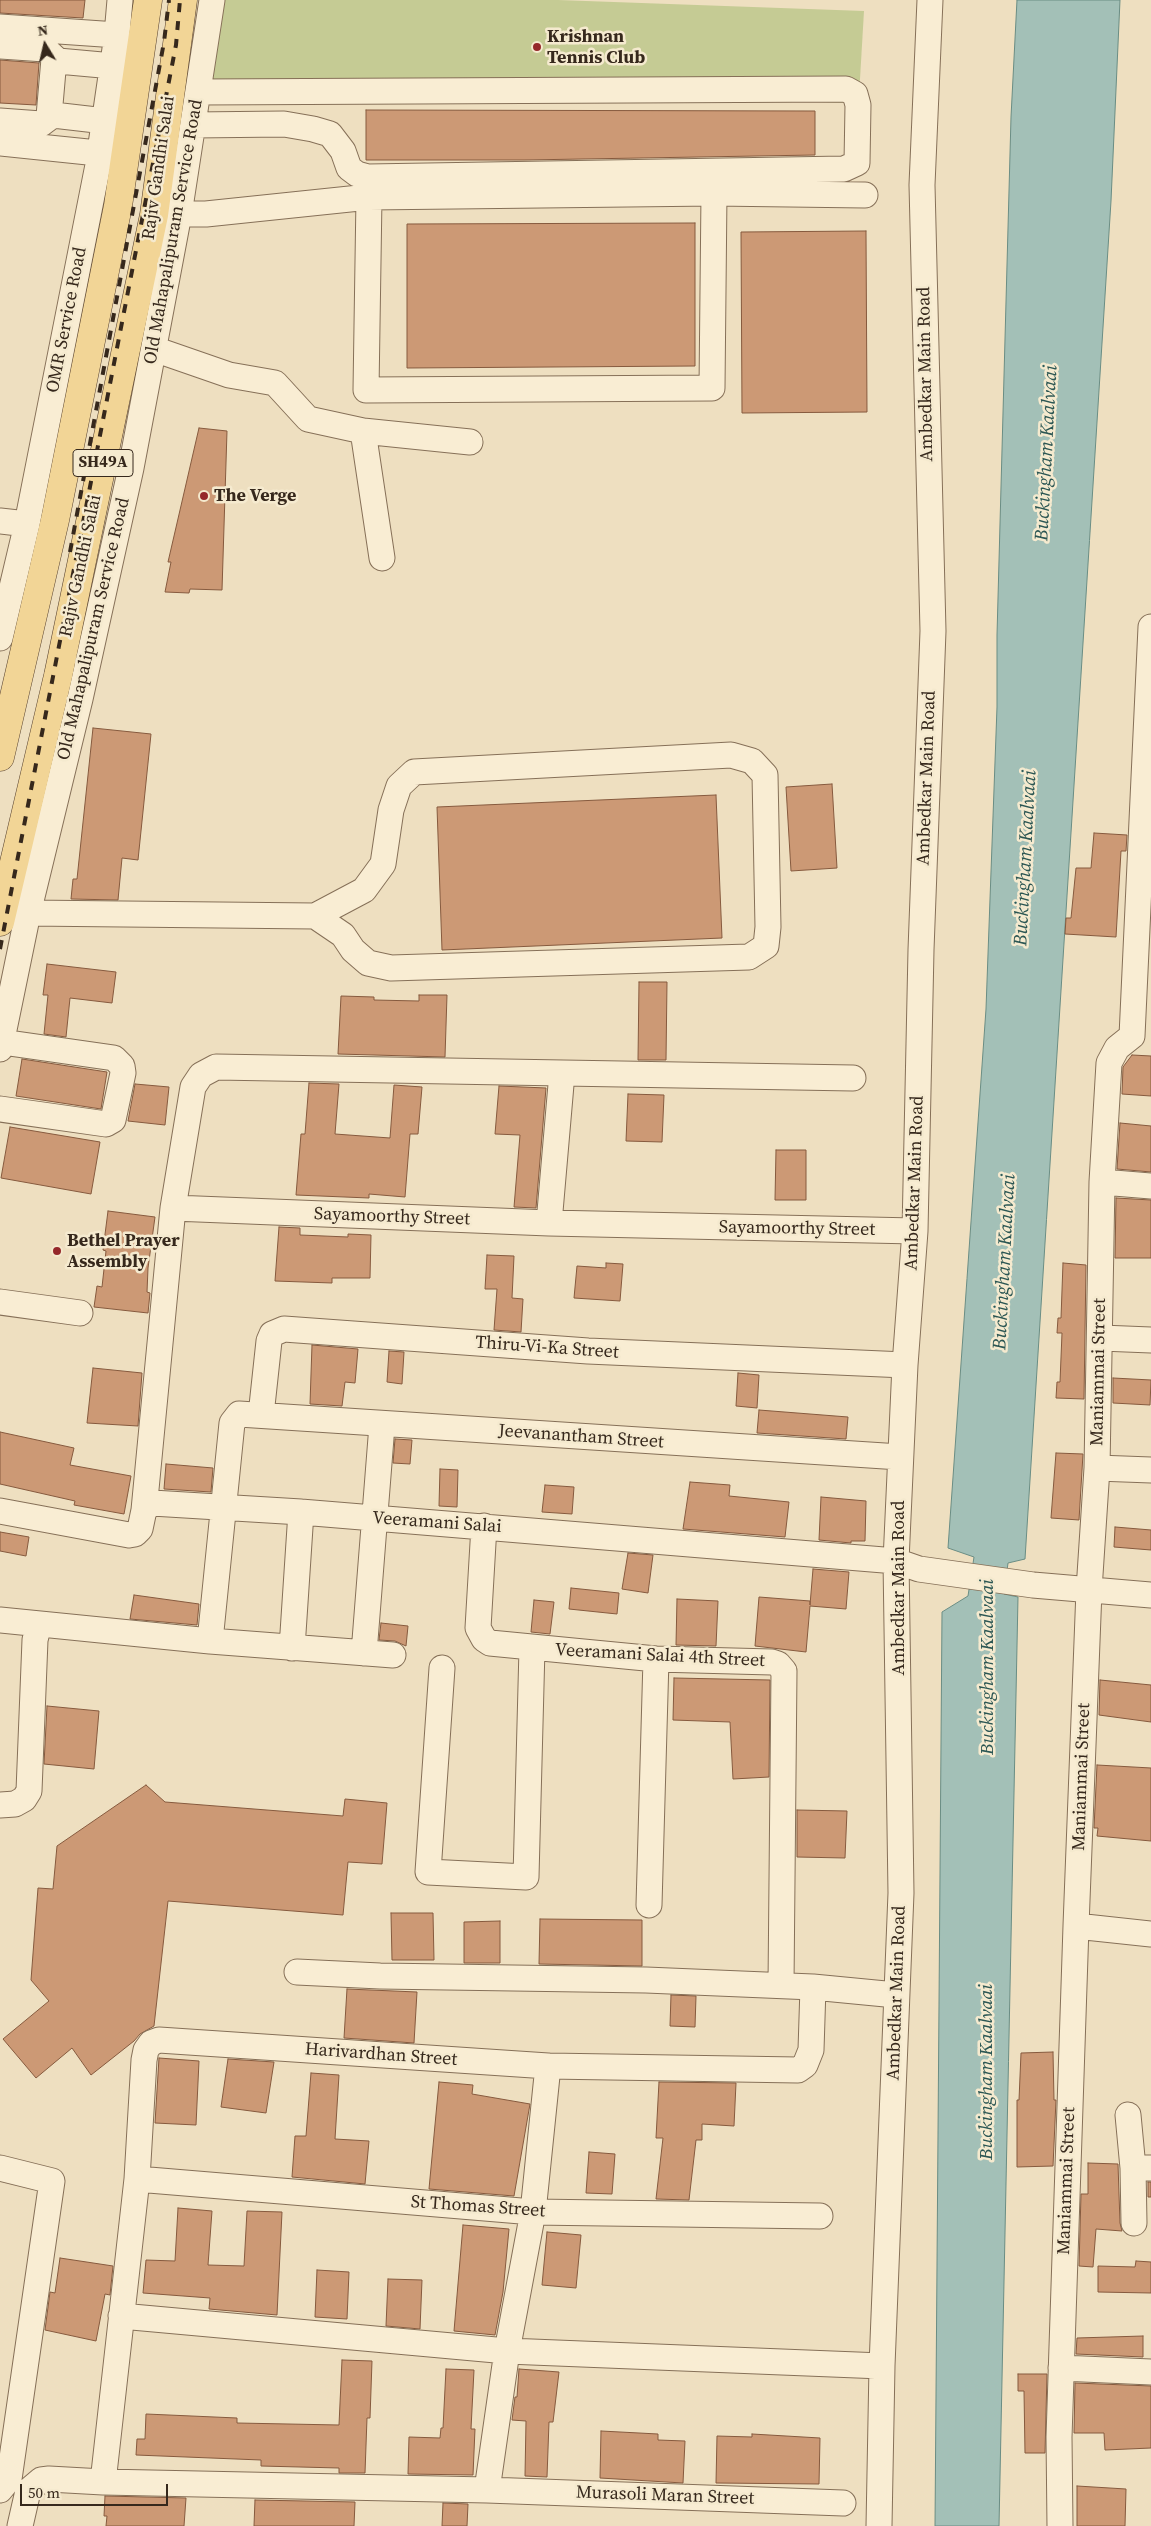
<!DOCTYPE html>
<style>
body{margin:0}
#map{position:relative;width:1151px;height:2526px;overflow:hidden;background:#eedfc0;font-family:"Source Serif 4",serif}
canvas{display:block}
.north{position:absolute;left:20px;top:20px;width:50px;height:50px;-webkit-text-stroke:4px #f5eacf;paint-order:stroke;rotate:351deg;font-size:14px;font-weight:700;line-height:20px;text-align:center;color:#36281c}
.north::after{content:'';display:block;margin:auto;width:18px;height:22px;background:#36281c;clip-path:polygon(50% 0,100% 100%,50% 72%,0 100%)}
.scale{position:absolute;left:20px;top:2484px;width:148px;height:22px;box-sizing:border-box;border:2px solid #36281c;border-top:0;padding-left:6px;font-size:15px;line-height:18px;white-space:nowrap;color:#36281c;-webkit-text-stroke:4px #f5eacf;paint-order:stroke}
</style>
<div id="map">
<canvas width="1151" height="2526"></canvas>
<div class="north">N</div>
<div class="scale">50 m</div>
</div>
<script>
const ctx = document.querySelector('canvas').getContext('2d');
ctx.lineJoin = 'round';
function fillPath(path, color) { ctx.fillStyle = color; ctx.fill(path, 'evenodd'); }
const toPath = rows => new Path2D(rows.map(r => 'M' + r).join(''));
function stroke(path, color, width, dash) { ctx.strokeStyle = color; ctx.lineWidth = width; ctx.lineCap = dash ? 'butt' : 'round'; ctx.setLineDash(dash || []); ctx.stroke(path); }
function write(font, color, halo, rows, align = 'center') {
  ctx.font = font + ' "Source Serif 4",serif'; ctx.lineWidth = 5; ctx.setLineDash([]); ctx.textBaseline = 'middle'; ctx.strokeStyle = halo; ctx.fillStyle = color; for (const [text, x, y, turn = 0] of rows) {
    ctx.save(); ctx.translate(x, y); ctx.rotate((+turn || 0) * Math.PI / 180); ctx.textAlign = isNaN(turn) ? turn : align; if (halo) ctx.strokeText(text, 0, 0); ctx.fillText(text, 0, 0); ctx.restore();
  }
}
fillPath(toPath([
 [220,0,558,0,864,11,859,96,854,103,208,84]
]), '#c5cb94');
const water = toPath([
 [1017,0,1120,0,1111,201,1025,1559,1008,1563,1004,1594,1018,1597,999,2526,935,2526,942,1612,968,1596,974,1557,948,1548,986,1009,997,707,997,635,1011,117,1017,0]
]);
fillPath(water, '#a3c0b7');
stroke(water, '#6a8d84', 1);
const building = toPath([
 [0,0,85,0,83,18,0,13,0,0],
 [0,60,39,63,36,105,0,103,0,60],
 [366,110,815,111,815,155,525,160,366,160,366,110],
 [695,223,695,366,407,368,407,224,695,223],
 [866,231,867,412,742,413,741,232,866,231],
 [199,428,227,431,222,590,190,589,189,593,165,592,171,562,168,562,199,428],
 [93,728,151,734,138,860,122,858,118,900,71,899,73,879,77,879,93,728],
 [832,784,837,868,791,871,786,787,832,784],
 [716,795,722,938,442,950,437,807,716,795],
 [1094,833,1127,835,1126,851,1121,851,1116,937,1065,934,1066,918,1071,918,1076,868,1091,868,1094,833],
 [47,964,116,972,112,1003,70,998,66,1037,44,1034,48,995,43,995,47,964],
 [639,982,667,982,666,1060,638,1060,639,982],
 [419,995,447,995,445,1057,338,1054,341,996,374,997,374,1000,419,1001,419,995],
 [1132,1055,1151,1056,1151,1096,1122,1094,1123,1067,1132,1055],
 [22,1059,107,1072,101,1109,16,1096,22,1059],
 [309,1083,339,1084,335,1134,390,1138,394,1085,422,1087,418,1134,410,1134,405,1197,369,1194,369,1198,296,1195,301,1134,305,1134,309,1083],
 [135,1084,169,1087,165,1125,128,1121,135,1084],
 [499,1086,546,1088,536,1208,514,1207,520,1135,495,1134,499,1086],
 [628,1094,664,1095,662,1142,626,1141,628,1094],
 [1120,1123,1151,1126,1151,1172,1117,1169,1120,1123],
 [10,1127,100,1142,91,1194,1,1178,10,1127],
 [776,1150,806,1150,806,1200,775,1200,776,1150],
 [1116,1198,1151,1200,1151,1258,1115,1258,1116,1198],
 [108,1211,155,1217,148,1268,147,1292,150,1293,148,1313,94,1307,97,1286,102,1287,106,1251,103,1250,108,1211],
 [279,1227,300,1228,300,1235,348,1237,348,1234,371,1235,370,1278,332,1278,332,1283,275,1281,279,1227],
 [487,1255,514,1256,512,1298,523,1299,521,1332,494,1330,497,1289,485,1289,487,1255],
 [606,1263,623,1264,620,1301,574,1298,577,1266,606,1268,606,1263],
 [1063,1263,1086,1265,1084,1399,1056,1398,1057,1382,1060,1382,1062,1333,1057,1333,1058,1318,1061,1318,1063,1263],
 [312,1345,358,1349,355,1383,345,1382,342,1406,310,1404,312,1345],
 [389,1351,404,1352,402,1384,387,1382,389,1351],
 [93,1368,142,1373,138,1426,87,1423,93,1368],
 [738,1373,759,1375,757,1408,736,1406,738,1373],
 [1113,1378,1151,1380,1150,1405,1113,1403,1113,1378],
 [759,1410,848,1417,846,1439,757,1433,759,1410],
 [0,1432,74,1448,70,1465,131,1476,124,1514,74,1505,75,1501,0,1484,0,1432],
 [395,1439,412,1440,410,1464,393,1463,395,1439],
 [1056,1453,1083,1454,1079,1520,1051,1518,1056,1453],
 [166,1464,213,1468,211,1492,164,1489,166,1464],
 [440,1469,458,1470,457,1507,439,1506,440,1469],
 [690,1482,730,1485,729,1496,789,1502,785,1537,683,1529,690,1482],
 [545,1485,574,1487,572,1514,542,1512,545,1485],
 [821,1497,866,1501,865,1541,851,1541,851,1543,819,1540,821,1497],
 [1115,1527,1151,1530,1151,1550,1114,1547,1115,1527],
 [0,1532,29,1537,26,1556,0,1551,0,1532],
 [628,1553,653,1555,648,1593,622,1589,628,1553],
 [813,1569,849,1572,846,1609,810,1606,806,1652,755,1646,759,1597,810,1601,810,1605,813,1569],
 [571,1588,619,1593,617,1614,569,1609,571,1588],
 [134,1595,199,1604,197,1625,130,1619,134,1595],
 [677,1599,718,1601,716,1646,676,1645,677,1599],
 [534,1600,554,1602,550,1634,531,1632,534,1600],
 [381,1623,408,1626,406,1646,395,1641,379,1640,381,1623],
 [674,1678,770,1680,769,1777,733,1779,730,1722,673,1720,674,1678],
 [1100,1680,1151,1685,1151,1722,1099,1715,1100,1680],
 [47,1706,99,1711,94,1769,44,1764,47,1706],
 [1097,1765,1151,1768,1151,1841,1097,1836,1098,1828,1094,1828,1097,1765],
 [146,1785,165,1802,343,1816,345,1799,387,1803,382,1864,348,1862,343,1915,168,1901,154,2026,140,2034,134,2041,91,2075,72,2048,36,2078,3,2039,49,2001,31,1980,38,1888,53,1889,57,1846,146,1785],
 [797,1810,847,1811,845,1858,797,1857,797,1810],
 [391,1913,433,1913,434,1960,392,1960,391,1913],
 [540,1919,642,1920,642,1966,539,1964,540,1919],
 [500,1921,500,1963,464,1963,464,1922,500,1921],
 [347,1989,417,1992,414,2043,344,2038,347,1989],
 [671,1995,696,1996,695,2027,670,2026,671,1995],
 [1053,2052,1054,2100,1056,2100,1053,2166,1017,2167,1017,2100,1019,2100,1021,2053,1053,2052],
 [159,2058,199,2061,196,2125,155,2123,159,2058],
 [228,2059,274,2062,266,2113,221,2107,228,2059],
 [311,2073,339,2075,335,2139,369,2141,365,2184,292,2177,295,2136,306,2136,311,2073],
 [439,2082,473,2085,472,2094,530,2104,514,2196,429,2189,439,2082],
 [659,2082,736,2083,734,2126,702,2124,702,2140,696,2140,689,2200,656,2199,663,2138,656,2138,659,2082],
 [589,2152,615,2154,612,2194,586,2193,589,2152],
 [1088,2163,1118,2164,1120,2223,1122,2231,1096,2229,1093,2267,1079,2266,1081,2194,1088,2194,1088,2163],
 [1148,2182,1151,2182,1151,2197,1148,2197,1148,2182],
 [178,2208,212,2211,208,2265,244,2266,247,2211,282,2212,277,2315,209,2309,210,2298,143,2293,146,2260,175,2261,178,2208],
 [463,2225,509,2229,503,2292,495,2335,454,2331,463,2225],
 [547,2232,581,2235,576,2288,542,2285,547,2232],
 [60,2258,113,2266,110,2295,105,2294,96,2341,45,2330,50,2292,55,2293,60,2258],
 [1136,2261,1151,2262,1151,2293,1098,2292,1098,2266,1135,2267,1136,2261],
 [317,2270,349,2272,347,2319,315,2317,317,2270],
 [388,2279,422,2280,420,2329,386,2326,388,2279],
 [1143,2336,1143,2357,1076,2354,1077,2338,1143,2336],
 [342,2360,372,2361,370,2418,367,2418,365,2473,339,2473,339,2468,261,2466,261,2460,136,2455,137,2439,145,2439,146,2414,237,2418,237,2423,339,2425,342,2360],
 [446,2369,474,2370,471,2429,475,2429,473,2475,408,2474,409,2437,440,2438,441,2428,443,2428,446,2369],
 [519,2369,559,2372,553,2422,549,2422,547,2477,525,2476,526,2421,512,2420,515,2397,517,2397,519,2369],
 [1018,2374,1047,2374,1045,2453,1025,2453,1024,2391,1018,2391,1018,2374],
 [1075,2383,1151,2386,1151,2448,1105,2450,1104,2433,1074,2433,1075,2383],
 [601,2431,658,2434,658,2440,685,2441,683,2483,600,2478,601,2431],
 [752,2434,820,2438,819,2484,716,2483,717,2436,752,2437,752,2434],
 [1077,2486,1126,2489,1125,2526,1077,2526,1077,2486],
 [105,2496,186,2498,184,2526,106,2526,107,2516,104,2516,105,2496],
 [255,2500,355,2502,354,2526,254,2526,255,2500],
 [443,2503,468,2504,467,2526,442,2526,443,2503]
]);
fillPath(building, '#cc9975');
stroke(building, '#865a3e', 1);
const minor = toPath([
 [0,27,117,35],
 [0,46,45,49,58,61,113,66],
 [49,116,54,59],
 [0,121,41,124,53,115,105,121],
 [193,125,284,124,313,129,330,134,343,151,349,168,357,174,368,177,844,169,857,163,858,105,855,94,846,89,199,92],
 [0,143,117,155],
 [369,197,366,390,712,388,714,193],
 [179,214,206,214,369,197,714,193,865,195],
 [154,349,229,375,275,383,308,419,363,431,470,442],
 [363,431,382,558],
 [0,521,27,524],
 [0,638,27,524,98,165,117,35,120,0],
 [28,913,315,916,343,935,353,950,368,963,391,968,749,957,766,946,768,927,765,775,752,761,731,755,414,772,399,786,391,810,383,864,364,890,315,916],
 [1132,1036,1151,627],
 [0,1049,28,913,80,699,131,468,179,214,212,0],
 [0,1109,106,1124,113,1120,123,1073,122,1066,114,1058,2,1042],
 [1102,1182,1151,1186],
 [173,1208,193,1087,201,1075,216,1067,853,1078],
 [549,1223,562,1073],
 [0,1302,80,1313],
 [1101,1338,1151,1340],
 [261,1415,269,1341,272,1334,284,1329,588,1351,905,1365],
 [1097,1468,1151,1470],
 [144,1510,173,1208,549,1223,915,1231],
 [0,1511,129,1535,135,1534,140,1529,144,1510,152,1503,301,1512,896,1561,919,1569,1033,1585,1151,1595],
 [484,1526,478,1628,484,1639,490,1643,656,1659,772,1662,778,1664,784,1671,781,1985],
 [0,1620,210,1641,393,1655],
 [210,1641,232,1423,239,1414,900,1457],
 [292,1648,301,1512],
 [364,1653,382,1425],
 [442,1668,428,1872,526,1877,532,1648],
 [0,1805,15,1804,24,1799,29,1791,35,1640,39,1624],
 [649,1905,656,1659],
 [1076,1926,1151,1934],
 [297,1972,380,1976,646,1980,813,1987,896,1995],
 [1128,2115,1133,2168,1151,2168],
 [0,2168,52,2181,9,2479,0,2490],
 [1133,2168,1134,2223],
 [137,2179,533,2212,820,2216],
 [121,2316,507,2351,882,2366],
 [1061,2368,1151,2372],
 [103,2482,137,2179,144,2060,146,2050,151,2043,159,2040,548,2066,798,2070,805,2065,811,2050,813,1987],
 [487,2490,843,2503],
 [20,2526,28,2491,41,2480,49,2479,103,2482,487,2490,507,2351,533,2212,548,2066],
 [879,2526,882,2366,901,1893,896,1561,905,1365,915,1231,921,950,933,631,922,185,930,0],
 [1060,2526,1059,2437,1076,1926,1089,1590,1097,1468,1102,1182,1109,1063,1117,1048,1132,1036]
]);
const major = toPath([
 [0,757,55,520,118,206,148,0],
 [0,922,58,676,154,215,183,0]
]);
stroke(minor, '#867058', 27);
stroke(major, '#543e2c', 29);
stroke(minor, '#f9edd3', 25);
stroke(major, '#f2d596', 28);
stroke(toPath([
 [70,552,164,42,169,0],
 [0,949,176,45,180,0]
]), '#36281c', 4, [9, 9]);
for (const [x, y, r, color] of [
 [537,47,5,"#95282a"],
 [204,496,5,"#95282a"],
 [57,1251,5,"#95282a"]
]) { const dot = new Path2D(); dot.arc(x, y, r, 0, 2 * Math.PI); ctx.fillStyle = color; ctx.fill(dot); stroke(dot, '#f5eacf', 2); }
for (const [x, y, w] of [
 [103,463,60]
]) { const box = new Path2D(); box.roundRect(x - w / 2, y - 13.5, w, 27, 4); ctx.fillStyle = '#f5eacf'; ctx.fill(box); stroke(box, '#36281c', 1); }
write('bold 16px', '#36281c', null, [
 ["SH49A",103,463]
]);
write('bold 18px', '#36281c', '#f5eacf', [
 ["Krishnan",547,37],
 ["Tennis Club",547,58],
 ["The Verge",214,496],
 ["Bethel Prayer",67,1241],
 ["Assembly",67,1262]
], 'left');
write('18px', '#36281c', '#f5eacf', [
 ["Rajiv Gandhi Salai",159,168,-82],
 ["Old Mahapalipuram Service Road",174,232,-80],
 ["OMR Service Road",67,320,-79],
 ["Ambedkar Main Road",926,374,-91],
 ["Rajiv Gandhi Salai",81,566,-78],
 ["Old Mahapalipuram Service Road",94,629,-77],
 ["Ambedkar Main Road",927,778,-88],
 ["Ambedkar Main Road",915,1183,-88],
 ["Sayamoorthy Street",392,1217,2],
 ["Sayamoorthy Street",797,1229,1],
 ["Thiru-Vi-Ka Street",547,1348,4],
 ["Maniammai Street",1099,1372,-89],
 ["Jeevanantham Street",581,1437,4],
 ["Veeramani Salai",437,1523,4],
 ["Ambedkar Main Road",899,1588,-90],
 ["Veeramani Salai 4th Street",660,1656,3],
 ["Maniammai Street",1082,1777,-88],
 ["Ambedkar Main Road",897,1993,-88],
 ["Harivardhan Street",381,2055,4],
 ["Maniammai Street",1067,2181,-88],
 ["St Thomas Street",478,2207,4],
 ["Murasoli Maran Street",665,2496,2]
]);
write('italic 19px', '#2b5653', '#f5eacf', [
 ["Buckingham Kaalvaai",1047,453,-87],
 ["Buckingham Kaalvaai",1026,858,-87],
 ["Buckingham Kaalvaai",1005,1262,-87],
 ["Buckingham Kaalvaai",988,1667,-90],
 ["Buckingham Kaalvaai",987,2072,-90]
]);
</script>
